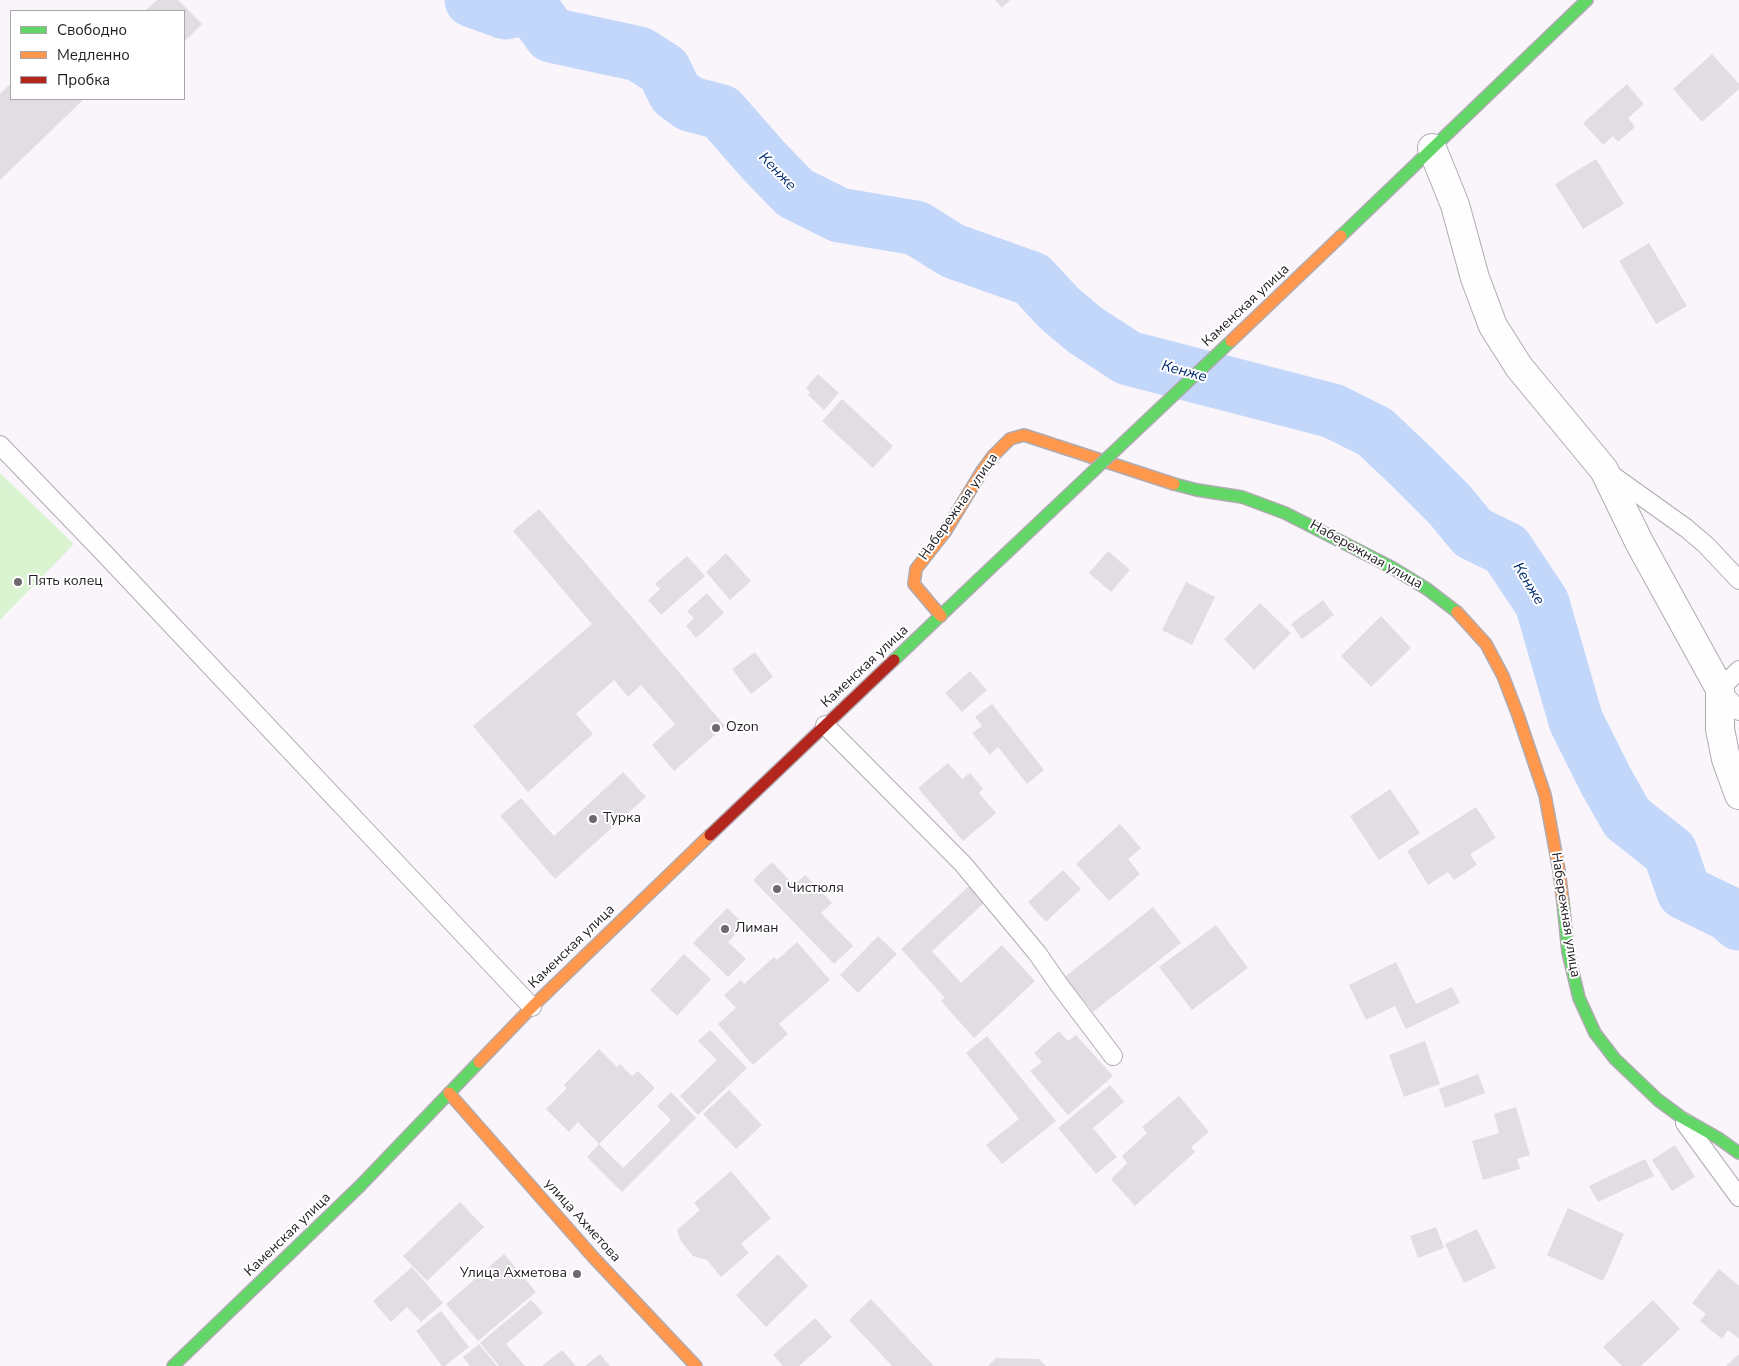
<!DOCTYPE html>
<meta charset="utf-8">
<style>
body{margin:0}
#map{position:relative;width:1739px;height:1366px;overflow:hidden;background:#faf5fb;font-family:"Nunito Sans",sans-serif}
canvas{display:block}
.legend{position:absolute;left:10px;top:10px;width:175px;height:90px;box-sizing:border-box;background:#fff;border:1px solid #a7a5a7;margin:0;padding:6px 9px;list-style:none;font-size:15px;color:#221d24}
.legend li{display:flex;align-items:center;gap:10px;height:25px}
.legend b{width:25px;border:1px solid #a7a5a7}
</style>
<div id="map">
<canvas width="1739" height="1366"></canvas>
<ul class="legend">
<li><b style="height:6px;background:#63d668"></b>Свободно</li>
<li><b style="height:6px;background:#ff974d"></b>Медленно</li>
<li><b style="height:6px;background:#b3261e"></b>Пробка</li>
</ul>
</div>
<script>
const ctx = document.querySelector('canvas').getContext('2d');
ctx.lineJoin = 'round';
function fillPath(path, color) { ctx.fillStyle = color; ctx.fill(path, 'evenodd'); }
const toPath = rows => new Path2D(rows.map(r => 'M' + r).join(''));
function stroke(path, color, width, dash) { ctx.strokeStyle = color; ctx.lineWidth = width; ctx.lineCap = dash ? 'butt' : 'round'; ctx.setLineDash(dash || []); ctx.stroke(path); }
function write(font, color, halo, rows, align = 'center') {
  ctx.font = font + ' "Nunito Sans",sans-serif'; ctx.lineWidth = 4; ctx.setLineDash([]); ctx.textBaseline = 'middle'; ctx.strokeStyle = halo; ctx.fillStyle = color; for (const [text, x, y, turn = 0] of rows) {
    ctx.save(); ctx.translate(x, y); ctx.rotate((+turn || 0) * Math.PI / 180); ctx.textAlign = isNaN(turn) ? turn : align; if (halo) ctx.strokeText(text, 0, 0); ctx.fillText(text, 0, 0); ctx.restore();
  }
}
fillPath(toPath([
 [0,473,74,544,0,620]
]), '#daf3d1');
stroke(toPath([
 [472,0,505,12,523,8,539,18,551,35,639,54,664,70,675,93,690,104,721,112,764,161,795,193,839,215,916,228,953,251,1032,279,1060,309,1085,330,1128,358,1333,411,1375,432,1412,467,1449,504,1473,533,1506,549,1542,603,1576,721,1606,781,1627,818,1670,852,1684,892,1729,914,1739,923]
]), '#c3d7fa', 55);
fillPath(toPath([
 [157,0,178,0,202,24,184,42,184,11,145,11],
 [995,0,1010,0,1002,8],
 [1712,54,1739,84,1739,89,1702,122,1673,89],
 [11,83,11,99,84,99,0,180,0,94],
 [1627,84,1644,104,1628,118,1635,127,1618,142,1613,136,1603,145,1583,123],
 [1596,159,1624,204,1583,229,1555,184],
 [1649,243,1687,306,1656,324,1619,261],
 [818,374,839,393,824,410,808,395,810,392,806,388],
 [842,399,893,446,873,468,822,421],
 [539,509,725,726,674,771,652,745,675,724,641,685,628,697,614,680,576,714,593,734,528,792,473,726,592,624,513,531],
 [1108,551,1130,570,1111,592,1089,573],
 [726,553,751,581,730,600,706,572],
 [687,556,705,576,661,615,648,600,660,589,655,584],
 [1186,582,1215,597,1192,645,1162,630],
 [707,593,724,613,696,638,686,626,694,618,687,611],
 [1323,600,1334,615,1302,639,1291,624],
 [1260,603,1291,633,1254,670,1224,639],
 [1381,616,1411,648,1371,687,1341,656],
 [755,652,773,677,751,694,732,669],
 [970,671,987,690,962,712,945,693],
 [992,704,1044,770,1027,784,998,747,990,755,972,733,982,726,975,717],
 [948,763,962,779,970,773,983,789,979,793,996,813,963,841,918,788],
 [623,772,646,797,555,879,500,816,521,798,554,836],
 [1390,789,1420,833,1379,860,1350,816],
 [1476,807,1496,838,1470,854,1477,865,1454,880,1448,872,1428,885,1407,851],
 [1120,824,1141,848,1128,859,1140,874,1109,901,1076,864],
 [772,862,794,885,805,875,832,903,821,913,853,946,834,964,753,880],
 [1063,870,1081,889,1046,922,1028,902],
 [969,886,984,903,932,951,961,983,1002,945,1035,981,974,1038,941,1001,945,998,901,949],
 [1153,907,1181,943,1093,1012,1065,977],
 [727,908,745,925,728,942,746,959,728,977,693,943],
 [1216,925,1248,968,1192,1010,1159,967],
 [878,936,897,954,858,993,840,975],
 [797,942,830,980,779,1024,788,1034,753,1065,718,1024,736,1008,724,995,741,980,744,984,774,957,777,960],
 [684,954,711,979,677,1016,650,990],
 [1396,962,1416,1004,1452,987,1460,1003,1406,1029,1395,1006,1366,1020,1349,985],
 [710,1030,747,1068,698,1115,680,1096,717,1060,698,1041],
 [1059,1031,1068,1041,1076,1035,1113,1076,1068,1115,1030,1071,1042,1062,1034,1053],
 [987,1036,1056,1121,1002,1164,986,1145,1019,1119,966,1053],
 [1425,1041,1440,1084,1404,1097,1389,1055],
 [599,1049,617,1067,620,1064,632,1076,638,1071,655,1088,599,1144,578,1122,569,1132,546,1109,567,1088,564,1085],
 [1478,1074,1485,1093,1445,1108,1439,1089],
 [1110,1085,1124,1102,1093,1128,1117,1157,1096,1174,1058,1128],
 [729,1090,762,1125,736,1149,703,1114],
 [671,1092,696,1118,622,1192,587,1157,599,1144,623,1168,671,1120,657,1106],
 [1179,1096,1209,1132,1191,1147,1195,1152,1135,1206,1111,1179,1127,1163,1122,1156,1147,1133,1142,1127],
 [1516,1107,1530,1155,1517,1159,1520,1169,1483,1180,1472,1141,1499,1133,1494,1114],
 [1675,1145,1695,1177,1672,1191,1652,1160],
 [1645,1159,1654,1176,1598,1202,1589,1186],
 [731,1171,771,1218,741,1244,749,1253,721,1277,707,1260,693,1256,680,1240,677,1230,700,1210,694,1203],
 [460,1202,484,1227,427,1281,403,1256],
 [1568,1208,1624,1234,1603,1281,1547,1255],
 [1436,1227,1444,1248,1418,1258,1410,1236],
 [1477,1229,1496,1268,1464,1283,1445,1244],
 [504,1254,536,1292,478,1341,446,1304],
 [778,1254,808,1286,766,1327,736,1295],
 [412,1267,443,1303,421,1322,407,1307,391,1322,373,1301],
 [1719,1269,1739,1286,1739,1339,1728,1330,1722,1339,1700,1321,1706,1314,1692,1303],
 [871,1299,934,1366,892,1366,849,1320],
 [531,1300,543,1313,506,1344,525,1366,499,1366,480,1343],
 [1653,1300,1680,1329,1641,1366,1622,1366,1603,1347],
 [441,1311,469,1347,445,1366,442,1366,416,1331],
 [815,1318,832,1337,799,1366,783,1366,773,1355],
 [479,1344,497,1366,470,1366,463,1357],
 [562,1350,576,1366,542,1366],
 [600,1354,610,1366,585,1366],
 [1739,1354,1739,1366,1726,1366],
 [996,1358,1039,1359,1046,1366,988,1366]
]), '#e2dde3');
const lane = toPath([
 [0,445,103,552,532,1007],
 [1609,473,1686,528,1706,545,1739,580],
 [1739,670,1720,689,1739,711],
 [825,725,963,864,1037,953,1060,986,1113,1056],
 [1685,1123,1739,1197]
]);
const street = toPath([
 [1432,148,1455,205,1475,278,1493,326,1519,367,1604,470,1639,542,1720,689,1720,729,1726,759,1739,795]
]);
const fast = toPath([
 [1341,236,1587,0],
 [1174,484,1197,490,1242,497,1285,513,1391,567,1427,589,1457,612],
 [894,660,978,580],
 [1563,902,1568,952,1579,998,1595,1033,1615,1059,1658,1100,1681,1117,1718,1138,1739,1153],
 [173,1366,360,1186,479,1062]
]);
const slow = toPath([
 [1457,612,1486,644,1503,676,1518,715,1545,795,1559,870,1563,902],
 [941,616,914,584,916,569,945,532,982,471,993,456,1010,439,1024,435,1174,484],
 [479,1062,532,1007,710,835],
 [449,1093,594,1258,696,1366]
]);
const jam = toPath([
 [710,835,894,660]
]);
stroke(lane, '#b0abb1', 20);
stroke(street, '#b0abb1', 30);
stroke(fast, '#b0abb1', 14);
stroke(slow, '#b0abb1', 14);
stroke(jam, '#b0abb1', 14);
stroke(lane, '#fefefe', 18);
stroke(street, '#fefefe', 28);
stroke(fast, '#63d668', 11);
stroke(slow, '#ff974d', 11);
stroke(jam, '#b3261e', 11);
const fastBridge = toPath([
 [978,580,1231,341]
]);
const slowBridge = toPath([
 [1231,341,1341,236]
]);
stroke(fastBridge, '#b0abb1', 14, []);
stroke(slowBridge, '#b0abb1', 14, []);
stroke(fastBridge, '#63d668', 11);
stroke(slowBridge, '#ff974d', 11);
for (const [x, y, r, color] of [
 [18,582,5,"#6e696f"],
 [716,728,5,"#6e696f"],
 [593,819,5,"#6e696f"],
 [777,889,5,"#6e696f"],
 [725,929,5,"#6e696f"],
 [577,1274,5,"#6e696f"]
]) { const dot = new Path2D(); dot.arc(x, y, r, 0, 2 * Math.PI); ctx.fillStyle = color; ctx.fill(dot); stroke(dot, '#fff', 2); }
write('14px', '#221d24', '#fff', [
 ["Каменская улица",1246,306,-43],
 ["Набережная улица",959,507,-55],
 ["Набережная улица",1366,555,29],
 ["Каменская улица",865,667,-43],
 ["Набережная улица",1565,915,81],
 ["Каменская улица",572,947,-44],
 ["улица Ахметова",582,1221,48],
 ["Каменская улица",288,1235,-44]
]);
write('14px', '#221d24', '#fff', [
 ["Пять колец",28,582],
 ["Ozon",726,728],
 ["Турка",603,819],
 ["Чистюля",787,889],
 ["Лиман",735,929],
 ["Улица Ахметова",567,1274,"right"]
], 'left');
write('italic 15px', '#012b6e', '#fff', [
 ["Кенже",777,172,46],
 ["Кенже",1184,372,15],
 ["Кенже",1528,584,59]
]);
</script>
